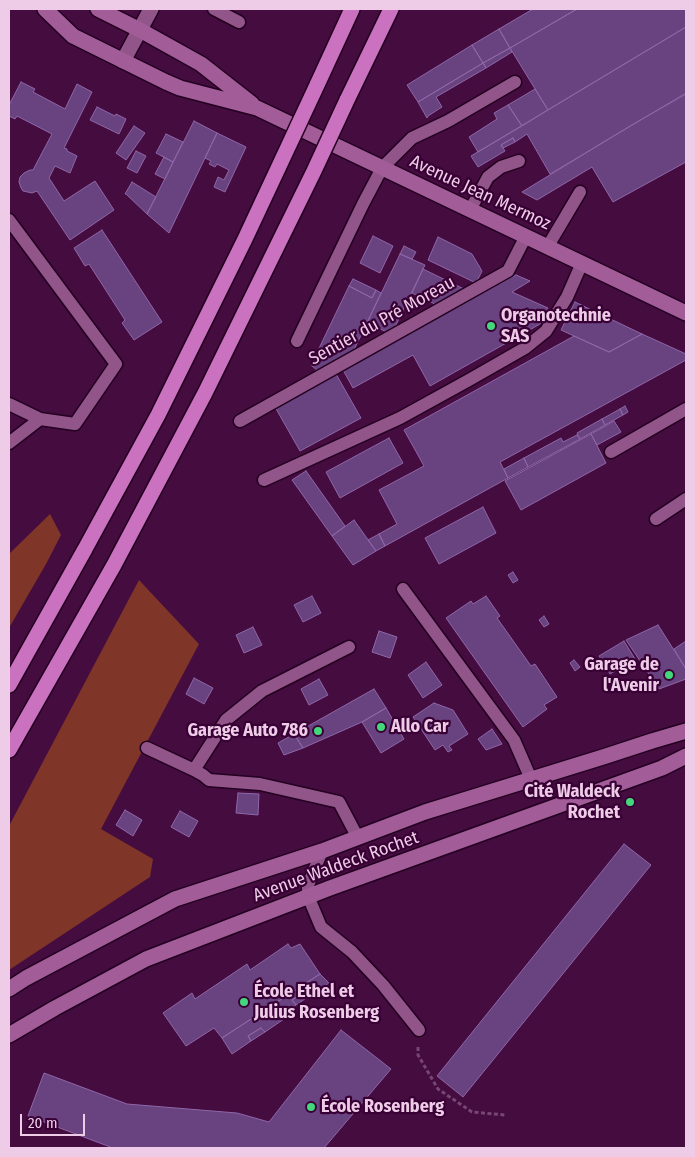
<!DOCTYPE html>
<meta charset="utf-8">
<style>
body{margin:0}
#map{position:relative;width:695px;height:1157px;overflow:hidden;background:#440c3f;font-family:"Fira Sans Condensed",sans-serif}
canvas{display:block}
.frame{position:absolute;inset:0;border:10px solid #eecce8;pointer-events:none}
.scale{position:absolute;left:20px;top:1114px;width:65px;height:22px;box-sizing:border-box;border:2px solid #eecce8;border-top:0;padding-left:6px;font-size:15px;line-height:18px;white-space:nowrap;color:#eecce8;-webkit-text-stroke:4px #380034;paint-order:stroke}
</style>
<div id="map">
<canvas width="695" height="1157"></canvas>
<div class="frame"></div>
<div class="scale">20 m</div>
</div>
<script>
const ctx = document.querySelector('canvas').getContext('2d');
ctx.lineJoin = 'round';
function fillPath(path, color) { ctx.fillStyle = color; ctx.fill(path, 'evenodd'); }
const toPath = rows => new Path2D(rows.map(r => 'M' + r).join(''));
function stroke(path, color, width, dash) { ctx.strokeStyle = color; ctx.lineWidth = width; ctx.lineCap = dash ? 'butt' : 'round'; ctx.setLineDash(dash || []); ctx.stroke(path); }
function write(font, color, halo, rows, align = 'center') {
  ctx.font = font + ' "Fira Sans Condensed",sans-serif'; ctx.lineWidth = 4.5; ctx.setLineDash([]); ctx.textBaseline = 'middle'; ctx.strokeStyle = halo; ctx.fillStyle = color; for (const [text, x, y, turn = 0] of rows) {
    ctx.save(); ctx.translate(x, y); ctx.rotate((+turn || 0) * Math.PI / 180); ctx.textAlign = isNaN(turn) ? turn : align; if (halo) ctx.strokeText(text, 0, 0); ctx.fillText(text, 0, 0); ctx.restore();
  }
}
fillPath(toPath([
 [50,514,61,535,46,564,9,628,9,554],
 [139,580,199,644,101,829,153,859,150,877,9,970,9,826]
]), '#7f3528');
const building = toPath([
 [533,9,577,9,510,48,499,29,533,9],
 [577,9,686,9,686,27,548,110,510,48,577,9],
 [686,27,686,93,550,174,527,134,515,142,513,138,501,145,505,151,478,167,471,156,686,27],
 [499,29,510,48,483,63,472,45,499,29],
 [472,45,483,63,418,102,407,85,472,45],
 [510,48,512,52,486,68,483,63,510,48],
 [483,63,486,68,436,97,442,107,428,116,427,118,418,102,483,63],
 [21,82,35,89,33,92,65,109,77,84,92,92,64,148,67,149,67,151,77,156,70,173,55,166,49,178,64,201,95,181,114,210,70,240,37,191,32,193,23,191,21,188,19,182,20,177,24,173,30,170,33,170,52,134,17,116,15,119,9,116,9,105,21,82],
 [535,89,548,110,522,126,508,105,535,89],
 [686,94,686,162,613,202,592,167,537,200,522,192,630,126,686,94],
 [508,105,522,126,478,152,469,137,497,119,494,113,508,105],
 [97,107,115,116,116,114,126,119,119,134,90,120,97,107],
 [194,121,217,133,169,233,147,214,194,121],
 [134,126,145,133,126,160,116,153,134,126],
 [217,133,246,147,225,192,214,187,218,177,224,180,229,170,217,164,215,167,209,164,211,161,205,158,217,133],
 [166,134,183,142,173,162,156,153,166,134],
 [513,138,515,142,503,148,501,145,513,138],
 [136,151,146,156,137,173,127,168,136,151],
 [164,157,173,162,165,179,155,174,164,157],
 [132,182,156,197,147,214,126,194,125,194,132,182],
 [102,230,162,322,134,340,122,323,125,320,89,264,85,266,74,248,102,230],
 [373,236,393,246,380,273,360,263,373,236],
 [438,237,472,254,482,271,476,283,428,260,438,237],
 [404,246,416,252,412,259,400,254,404,246],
 [400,254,425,265,393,331,389,333,367,323,400,254],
 [423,269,466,290,439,306,412,293,423,269],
 [516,275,530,281,512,292,548,308,540,324,430,386,413,355,353,388,343,370,516,275],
 [353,279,376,290,372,298,349,286,353,279],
 [349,286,372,298,376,290,381,293,352,354,319,372,311,365,349,286],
 [575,302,642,334,609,352,561,330,575,302],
 [642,334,686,354,686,360,500,462,508,478,385,546,379,534,397,524,379,490,424,466,404,430,574,336,609,352,642,334],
 [336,374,361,418,300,451,275,407,336,374],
 [625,406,628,412,623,415,620,409,625,406],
 [620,409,623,415,605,425,602,419,620,409],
 [602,419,605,425,580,439,577,433,602,419],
 [614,421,621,432,597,445,591,434,614,421],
 [591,434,606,463,521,510,505,481,591,434],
 [577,435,580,439,528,467,524,458,561,438,563,442,577,435],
 [389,438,403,463,340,498,326,472,389,438],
 [524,458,528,467,508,478,504,469,524,458],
 [306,471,345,526,332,536,292,480,306,471],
 [483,507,496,533,439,564,425,538,483,507],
 [354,520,376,551,353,565,332,536,354,520],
 [379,534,385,546,376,551,368,540,379,534],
 [513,572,518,580,513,583,508,575,513,572],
 [312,596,321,613,303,622,294,605,312,596],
 [486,596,500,616,497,618,531,666,535,664,557,697,544,705,547,709,523,727,446,618,471,601,473,604,486,596],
 [544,616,549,624,544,627,539,620,544,616],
 [658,625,686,669,686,679,659,689,626,640,658,625],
 [253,627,262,645,244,653,236,635,253,627],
 [379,631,397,637,390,658,372,652,379,631],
 [624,641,635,659,610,674,599,656,624,641],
 [686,641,686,669,674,649,686,641],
 [574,660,580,667,575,671,570,663,574,660],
 [426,662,442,685,423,698,408,675,426,662],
 [194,678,213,688,204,704,186,694,194,678],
 [319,679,328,695,309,705,301,689,319,679],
 [374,689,386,708,362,722,303,748,294,734,374,689],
 [434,703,453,710,468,734,449,746,452,750,448,752,443,745,435,750,413,717,434,703],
 [386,708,404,739,381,753,362,722,386,708],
 [492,729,502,744,486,750,478,739,492,729],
 [294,734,303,748,284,755,278,743,294,734],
 [238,793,259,794,258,815,236,813,238,793],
 [125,810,142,820,133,836,116,825,125,810],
 [180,811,198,821,189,837,171,827,180,811],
 [624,844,651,865,463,1097,437,1076,624,844],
 [288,944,291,948,300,944,320,974,222,1038,214,1028,186,1046,163,1013,192,993,195,999,247,964,250,970,288,944],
 [320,974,329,983,318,990,315,985,292,1000,296,1005,281,1015,284,1019,265,1032,261,1028,248,1036,251,1041,232,1054,222,1038,320,974],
 [315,985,318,990,296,1005,292,1000,315,985],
 [261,1028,265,1032,251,1041,248,1036,261,1028],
 [341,1030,391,1069,324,1148,113,1148,28,1116,44,1073,127,1104,237,1113,269,1122,341,1030]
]);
fillPath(building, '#694280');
stroke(building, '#8f67a8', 1);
const lane = toPath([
 [214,9,239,22],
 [470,210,488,177,501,167,519,161],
 [9,220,116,364,75,424,40,419,9,404],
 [548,246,580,192],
 [297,341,363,204,382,168,412,138,448,121,515,82],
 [240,421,508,271,526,236],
 [9,443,40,419],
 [611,452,686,409],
 [264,480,400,418,469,380,525,348,546,331,567,297,582,263],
 [656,519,686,499],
 [403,589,514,740,531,779],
 [349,647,262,691,226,720,194,770,203,775,209,780,260,784,339,802,358,838],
 [147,748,194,770],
 [322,851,308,885,308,896,321,927,352,952,383,985,419,1030]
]);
const street = toPath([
 [123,61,151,9]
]);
const secondary = toPath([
 [45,9,73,36,166,82,180,88,257,108,686,313],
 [98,9,140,30,201,64,252,104],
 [9,989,26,978,175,899,322,851,425,812,603,757,652,741,686,731],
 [9,1035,55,1008,146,959,330,888,662,768,686,756]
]);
const highway = toPath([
 [317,85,352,9],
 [347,100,391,9],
 [9,685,85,549],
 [9,750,114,565]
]);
stroke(lane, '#240021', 15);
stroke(street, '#240021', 18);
stroke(secondary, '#240021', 18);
stroke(highway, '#240021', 18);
stroke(toPath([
 [418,1047,418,1055,438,1089,472,1112,505,1115]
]), '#774672', 3, [4, 2.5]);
stroke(lane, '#915589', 12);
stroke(street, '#915589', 15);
stroke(secondary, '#a25d99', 15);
stroke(highway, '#ca71bf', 15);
const highwayBridge = toPath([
 [85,549,158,415,245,239,317,85],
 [114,565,205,393,314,171,347,100]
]);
stroke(highwayBridge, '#240021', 18, []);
stroke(highwayBridge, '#ca71bf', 15);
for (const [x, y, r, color] of [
 [491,326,5,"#43d77b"],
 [669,675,5,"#43d77b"],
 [381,727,5,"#43d77b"],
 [318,731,5,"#43d77b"],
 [630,802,5,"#43d77b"],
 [244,1002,5,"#43d77b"],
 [311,1107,5,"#43d77b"]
]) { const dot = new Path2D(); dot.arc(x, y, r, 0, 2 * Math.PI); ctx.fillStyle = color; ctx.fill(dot); stroke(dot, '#380034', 2); }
write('18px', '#eecce8', '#380034', [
 ["Avenue Jean Mermoz",480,193,25],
 ["Sentier du Pré Moreau",382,321,-29],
 ["Avenue Waldeck Rochet",336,867,-20]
]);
write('bold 18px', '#eecce8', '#380034', [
 ["Organotechnie",501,316],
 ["SAS",501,337],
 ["Garage de",659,665,"right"],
 ["l'Avenir",659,686,"right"],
 ["Allo Car",391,727],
 ["Garage Auto 786",308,731,"right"],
 ["Cité Waldeck",620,792,"right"],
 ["Rochet",620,813,"right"],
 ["École Ethel et",254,992],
 ["Julius Rosenberg",254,1013],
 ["École Rosenberg",321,1107]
], 'left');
</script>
